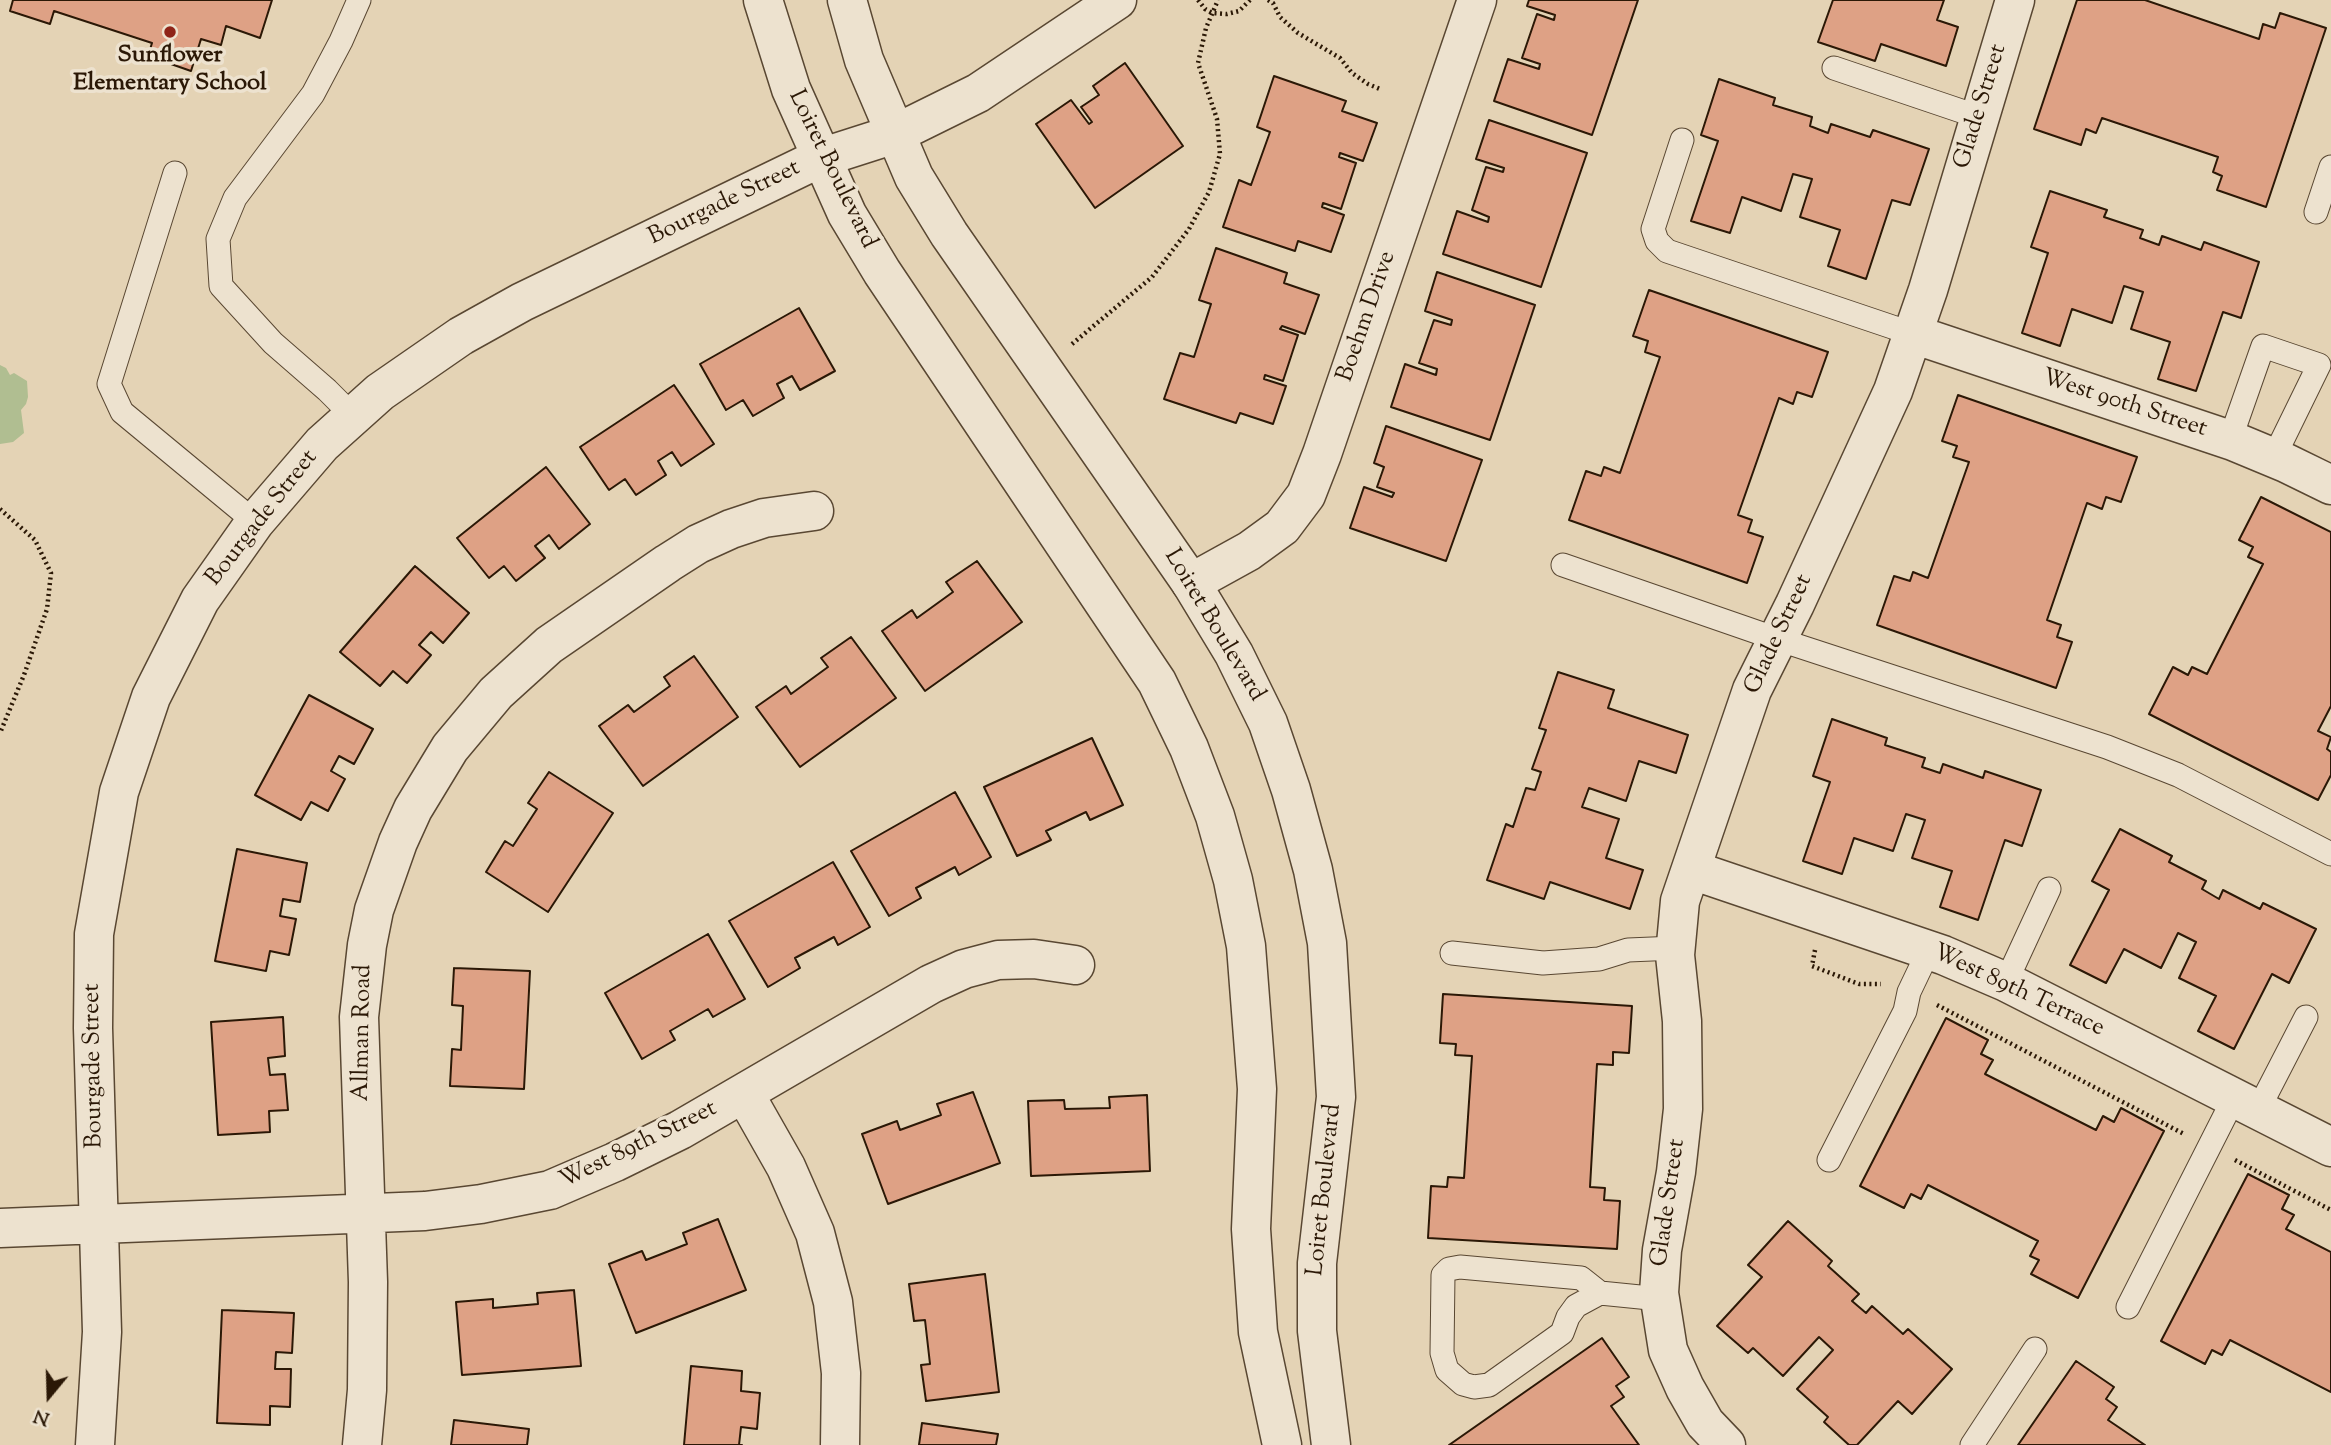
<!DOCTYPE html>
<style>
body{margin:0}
#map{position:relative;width:2331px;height:1445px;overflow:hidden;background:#e4d3b5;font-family:"Sorts Mill Goudy",serif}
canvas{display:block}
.north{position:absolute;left:14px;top:1361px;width:70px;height:70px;-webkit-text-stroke:5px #ede2cf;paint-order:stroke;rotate:199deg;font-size:19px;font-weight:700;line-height:28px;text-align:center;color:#2b1806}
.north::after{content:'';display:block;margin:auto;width:24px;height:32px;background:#2b1806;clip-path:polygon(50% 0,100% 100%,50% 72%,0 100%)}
</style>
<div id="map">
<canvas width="2331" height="1445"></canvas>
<div class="north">N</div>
</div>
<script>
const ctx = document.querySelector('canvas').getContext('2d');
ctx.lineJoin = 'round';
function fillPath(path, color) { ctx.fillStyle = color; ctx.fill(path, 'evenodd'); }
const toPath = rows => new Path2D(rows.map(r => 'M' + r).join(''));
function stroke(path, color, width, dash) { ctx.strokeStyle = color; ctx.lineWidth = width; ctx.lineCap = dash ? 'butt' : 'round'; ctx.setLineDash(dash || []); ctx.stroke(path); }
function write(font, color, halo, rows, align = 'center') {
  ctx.font = font + ' "Sorts Mill Goudy",serif'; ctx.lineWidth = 7; ctx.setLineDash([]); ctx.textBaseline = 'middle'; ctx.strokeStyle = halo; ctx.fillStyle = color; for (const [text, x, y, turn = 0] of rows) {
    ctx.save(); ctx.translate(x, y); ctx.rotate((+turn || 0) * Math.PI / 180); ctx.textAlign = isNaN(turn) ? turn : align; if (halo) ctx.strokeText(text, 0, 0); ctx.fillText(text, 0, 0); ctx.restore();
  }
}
fillPath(toPath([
 [0,365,6,368,10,375,14,373,27,381,28,397,26,404,21,410,24,433,13,442,0,444]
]), '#b0be91');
const building = toPath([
 [13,0,272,0,260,38,226,26,221,45,201,39,191,71,148,56,152,43,54,11,50,24,10,11,13,0],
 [1529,0,1638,0,1592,135,1494,101,1508,59,1539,69,1540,64,1522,58,1537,14,1554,20,1555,15,1527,6,1529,0],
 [1833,0,1944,0,1937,20,1958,27,1946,66,1881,44,1875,61,1818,42,1833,0],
 [2077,0,2145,0,2259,39,2263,24,2275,28,2280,13,2326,28,2266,207,2217,190,2222,176,2213,172,2218,157,2102,118,2096,133,2086,129,2081,145,2034,129,2077,0],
 [1125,63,1183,146,1095,208,1036,124,1071,100,1089,124,1092,122,1081,107,1099,95,1093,86,1125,63],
 [1274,76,1346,101,1342,111,1377,123,1363,161,1340,153,1339,157,1356,163,1341,209,1323,203,1322,207,1344,215,1331,252,1298,241,1295,251,1223,227,1239,180,1251,185,1270,132,1257,127,1274,76],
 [1719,79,1775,98,1773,105,1812,117,1810,126,1828,133,1831,124,1870,137,1873,130,1929,149,1910,205,1892,200,1866,279,1828,266,1840,230,1800,217,1812,179,1793,174,1781,211,1742,197,1730,233,1691,221,1718,141,1701,135,1719,79],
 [1489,120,1587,153,1541,287,1443,254,1457,211,1488,222,1489,217,1472,210,1486,167,1503,172,1504,168,1476,159,1489,120],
 [2050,191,2107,210,2104,217,2143,230,2140,238,2159,245,2162,236,2201,250,2204,242,2259,262,2241,318,2223,312,2196,391,2158,379,2170,342,2131,329,2143,292,2124,286,2112,323,2072,309,2060,346,2022,333,2048,253,2031,247,2050,191],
 [1216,248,1287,273,1284,283,1319,295,1305,334,1282,326,1280,329,1298,335,1283,381,1265,375,1264,379,1286,386,1273,424,1240,413,1236,423,1164,399,1180,353,1194,357,1211,304,1199,300,1216,248],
 [1437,272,1535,305,1490,440,1391,407,1405,364,1436,375,1437,369,1419,363,1434,320,1451,325,1452,320,1425,311,1437,272],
 [1649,290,1828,352,1812,397,1797,392,1793,404,1779,398,1738,515,1752,520,1748,532,1763,537,1747,583,1569,520,1586,471,1601,476,1604,467,1620,473,1660,357,1645,352,1648,341,1633,336,1649,290],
 [799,308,835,371,800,390,792,376,777,384,784,398,753,416,743,400,726,410,700,364,799,308],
 [674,385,714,444,681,466,672,452,658,461,666,475,636,495,625,479,609,490,580,447,674,385],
 [1958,395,2137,457,2121,502,2106,497,2102,509,2087,503,2047,620,2061,625,2057,637,2072,642,2056,688,1877,625,1894,576,1910,581,1913,572,1928,578,1969,462,1953,457,1957,446,1942,441,1958,395],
 [1386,426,1482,460,1446,561,1350,528,1364,487,1392,497,1394,493,1377,487,1384,467,1374,463,1386,426],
 [546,467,590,524,559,549,549,535,535,546,545,558,516,581,504,566,489,578,457,538,546,467],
 [2261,497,2331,532,2331,706,2318,731,2331,737,2327,749,2331,752,2331,775,2318,800,2149,714,2173,667,2188,675,2192,667,2207,674,2263,564,2248,557,2253,547,2239,540,2261,497],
 [977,561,1022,622,925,691,882,631,912,610,917,618,953,592,946,582,977,561],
 [415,566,469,613,443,643,431,632,419,645,431,655,407,683,393,671,380,686,340,652,415,566],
 [851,637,896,698,800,767,756,707,786,686,791,694,828,667,821,658,851,637],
 [694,656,738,717,643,786,599,726,628,705,634,712,670,686,664,677,694,656],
 [1558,672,1614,690,1608,708,1688,735,1676,773,1639,761,1626,801,1589,788,1582,807,1619,819,1606,858,1643,870,1630,909,1550,882,1544,899,1487,880,1506,824,1513,827,1526,788,1535,790,1541,772,1532,769,1546,730,1539,728,1558,672],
 [309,695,373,729,354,764,339,756,331,771,345,779,328,811,311,802,301,820,255,795,309,695],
 [1832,719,1887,738,1885,745,1925,758,1922,767,1940,773,1943,764,1983,778,1985,771,2041,790,2022,846,2005,840,1978,920,1940,907,1952,871,1912,858,1925,820,1906,814,1893,851,1854,838,1842,874,1803,861,1830,782,1813,776,1832,719],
 [1092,738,1123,805,1090,820,1086,812,1046,831,1051,840,1017,856,984,787,1092,738],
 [549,772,613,813,548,912,486,872,505,841,513,846,537,809,528,803,549,772],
 [955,792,991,857,959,875,955,867,916,888,921,898,889,916,851,851,955,792],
 [2120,829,2172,856,2169,862,2206,881,2202,889,2219,899,2223,890,2260,909,2263,903,2316,929,2289,983,2272,974,2234,1049,2198,1031,2216,996,2179,978,2196,942,2178,933,2161,968,2124,949,2106,983,2070,965,2109,890,2092,881,2120,829],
 [237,849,307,863,300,902,283,899,280,916,296,919,289,955,270,951,266,971,215,961,237,849],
 [833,862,870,927,838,945,834,937,795,958,800,968,768,987,729,921,833,862],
 [708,934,745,999,713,1017,708,1009,670,1031,675,1040,642,1059,605,993,708,934],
 [454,968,530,971,524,1089,450,1086,452,1049,461,1050,463,1006,452,1005,454,968],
 [1443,994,1632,1006,1629,1053,1613,1052,1613,1065,1597,1064,1590,1187,1605,1188,1604,1200,1620,1201,1617,1249,1428,1238,1431,1186,1447,1187,1448,1177,1464,1178,1472,1056,1455,1055,1456,1044,1440,1043,1443,994],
 [283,1017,285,1056,268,1058,270,1075,285,1074,288,1110,269,1111,270,1132,218,1135,211,1022,283,1017],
 [1946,1018,1988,1040,1981,1054,1993,1060,1985,1074,2096,1130,2103,1116,2114,1122,2121,1108,2164,1131,2078,1298,2031,1274,2039,1260,2030,1256,2038,1241,1928,1185,1921,1199,1911,1194,1904,1208,1860,1186,1946,1018],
 [973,1092,1000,1163,888,1204,862,1134,897,1121,900,1130,941,1115,937,1104,973,1092],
 [1147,1095,1150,1171,1031,1176,1028,1101,1064,1100,1065,1109,1110,1108,1109,1097,1147,1095],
 [2248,1174,2289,1195,2282,1209,2294,1215,2286,1229,2331,1252,2331,1392,2230,1340,2222,1355,2212,1350,2205,1364,2161,1341,2248,1174],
 [718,1219,746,1290,636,1333,609,1264,642,1251,646,1260,687,1244,683,1233,718,1219],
 [1788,1221,1832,1261,1828,1266,1859,1294,1852,1301,1866,1313,1872,1306,1903,1334,1908,1329,1952,1369,1912,1414,1898,1401,1857,1445,1849,1445,1824,1422,1828,1417,1797,1389,1833,1350,1819,1337,1783,1376,1753,1348,1748,1353,1717,1326,1762,1277,1748,1265,1788,1221],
 [985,1274,999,1392,926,1401,921,1365,930,1364,925,1320,914,1321,909,1284,985,1274],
 [574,1290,581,1366,462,1375,456,1302,493,1299,493,1308,538,1304,537,1293,574,1290],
 [222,1310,294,1313,292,1353,276,1352,275,1369,291,1369,290,1407,270,1406,270,1425,217,1423,222,1310],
 [1602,1338,1629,1377,1616,1386,1624,1397,1611,1406,1639,1445,1449,1445,1602,1338],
 [2076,1361,2114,1387,2106,1399,2117,1407,2108,1420,2145,1445,2018,1445,2076,1361],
 [691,1366,742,1371,741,1391,760,1393,757,1429,741,1427,739,1445,742,1445,684,1445,691,1366],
 [454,1420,529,1429,527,1445,451,1445,454,1420],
 [922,1423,998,1434,996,1445,919,1445,922,1423]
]);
fillPath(building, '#dea185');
stroke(building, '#2b1806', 2);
const service = toPath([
 [1834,68,1979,117],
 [1682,140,1653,229,1657,241,1667,251,1913,334],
 [175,173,109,384,122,412,255,522],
 [2316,212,2331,167],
 [353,416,327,390,273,343,221,286,218,239,235,198,313,94,341,41,359,0],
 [2230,440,2263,346,2319,365,2274,457],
 [1563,565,1777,639,2107,747,2178,775,2331,854],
 [1452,953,1543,963,1599,959,1628,950,1676,948],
 [2006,982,2049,889],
 [2258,1110,2306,1017],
 [1829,1160,1905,1011,1909,992,1929,950],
 [1600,1293,1576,1306,1568,1317,1562,1333,1489,1385,1474,1387,1463,1384,1447,1370,1442,1353,1443,1275,1449,1269,1460,1267,1581,1278,1600,1293,1660,1299],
 [2128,1307,2234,1098],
 [1972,1445,2035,1349]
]);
const minor = toPath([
 [1913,334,2233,441,2286,463,2331,485],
 [1191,583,1249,551,1282,527,1306,495,1322,454,1477,0],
 [1692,870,1943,955,2006,982,2331,1147],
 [744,1093,786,1167,815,1233,833,1302,841,1373,840,1445],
 [0,1228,425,1211,481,1204,550,1190,615,1162,680,1130,931,984,964,969,998,960,1034,959,1075,965],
 [95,1445,102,1332,93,1028,94,934,119,792,151,697,200,600,255,522,322,444,380,392,461,336,522,302,820,158,895,134,978,93,1117,0],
 [362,1445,367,1390,368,1282,359,1017,367,945,374,910,398,842,413,809,450,748,496,693,549,645,668,563,698,544,731,529,764,518,814,511],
 [1726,1445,1705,1423,1685,1388,1668,1350,1659,1293,1662,1250,1676,1172,1683,1109,1682,1021,1675,955,1680,901,1752,690,1795,604,1893,391,1928,290,2015,0]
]);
const tertiary = toPath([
 [763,0,791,89,847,214,882,272,1157,682,1189,748,1215,816,1233,880,1246,946,1257,1089,1251,1229,1258,1332,1282,1445],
 [847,0,864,60,914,177,949,234,1191,583,1234,654,1268,723,1291,790,1313,870,1327,943,1336,1097,1317,1263,1317,1331,1331,1445]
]);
stroke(service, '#594732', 25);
stroke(minor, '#594732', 41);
stroke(tertiary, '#594732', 41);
stroke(toPath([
 [1198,0,1205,9,1212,13,1227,14,1239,11,1250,0],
 [1268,0,1273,3,1280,17,1298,33,1340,58,1352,73,1368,84,1380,89],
 [1072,344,1152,277,1189,229,1209,192,1220,154,1217,119,1198,63,1206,28,1218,0],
 [0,509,35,540,51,573,47,609,24,675,0,733],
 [1815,950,1812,966,1859,984,1881,984],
 [1937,1005,2184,1134],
 [2235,1160,2331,1210]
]), '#2b1806', 4.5, [2, 3.5]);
stroke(service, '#ede2cf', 23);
stroke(minor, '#ede2cf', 38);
stroke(tertiary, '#ede2cf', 38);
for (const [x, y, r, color] of [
 [170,32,7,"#8f2418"]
]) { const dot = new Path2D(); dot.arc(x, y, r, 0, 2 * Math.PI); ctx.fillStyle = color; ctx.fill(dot); stroke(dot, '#ede2cf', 2.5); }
write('bold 24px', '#2b1806', '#ede2cf', [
 ["Sunflower",170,57],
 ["Elementary School",170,85]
]);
write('24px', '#2b1806', '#ede2cf', [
 ["Glade Street",1982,107,-73],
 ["Loiret Boulevard",831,170,64],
 ["Bourgade Street",725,204,-26],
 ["Boehm Drive",1368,317,-71],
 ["West 90th Street",2124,405,18],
 ["Bourgade Street",263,519,-52],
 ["Loiret Boulevard",1213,626,59],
 ["Glade Street",1780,635,-65],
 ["West 89th Terrace",2018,992,25],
 ["Allman Road",364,1033,-89],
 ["Bourgade Street",95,1066,-91],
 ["West 89th Street",639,1146,-26],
 ["Loiret Boulevard",1326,1190,-84],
 ["Glade Street",1670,1203,-82]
]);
</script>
